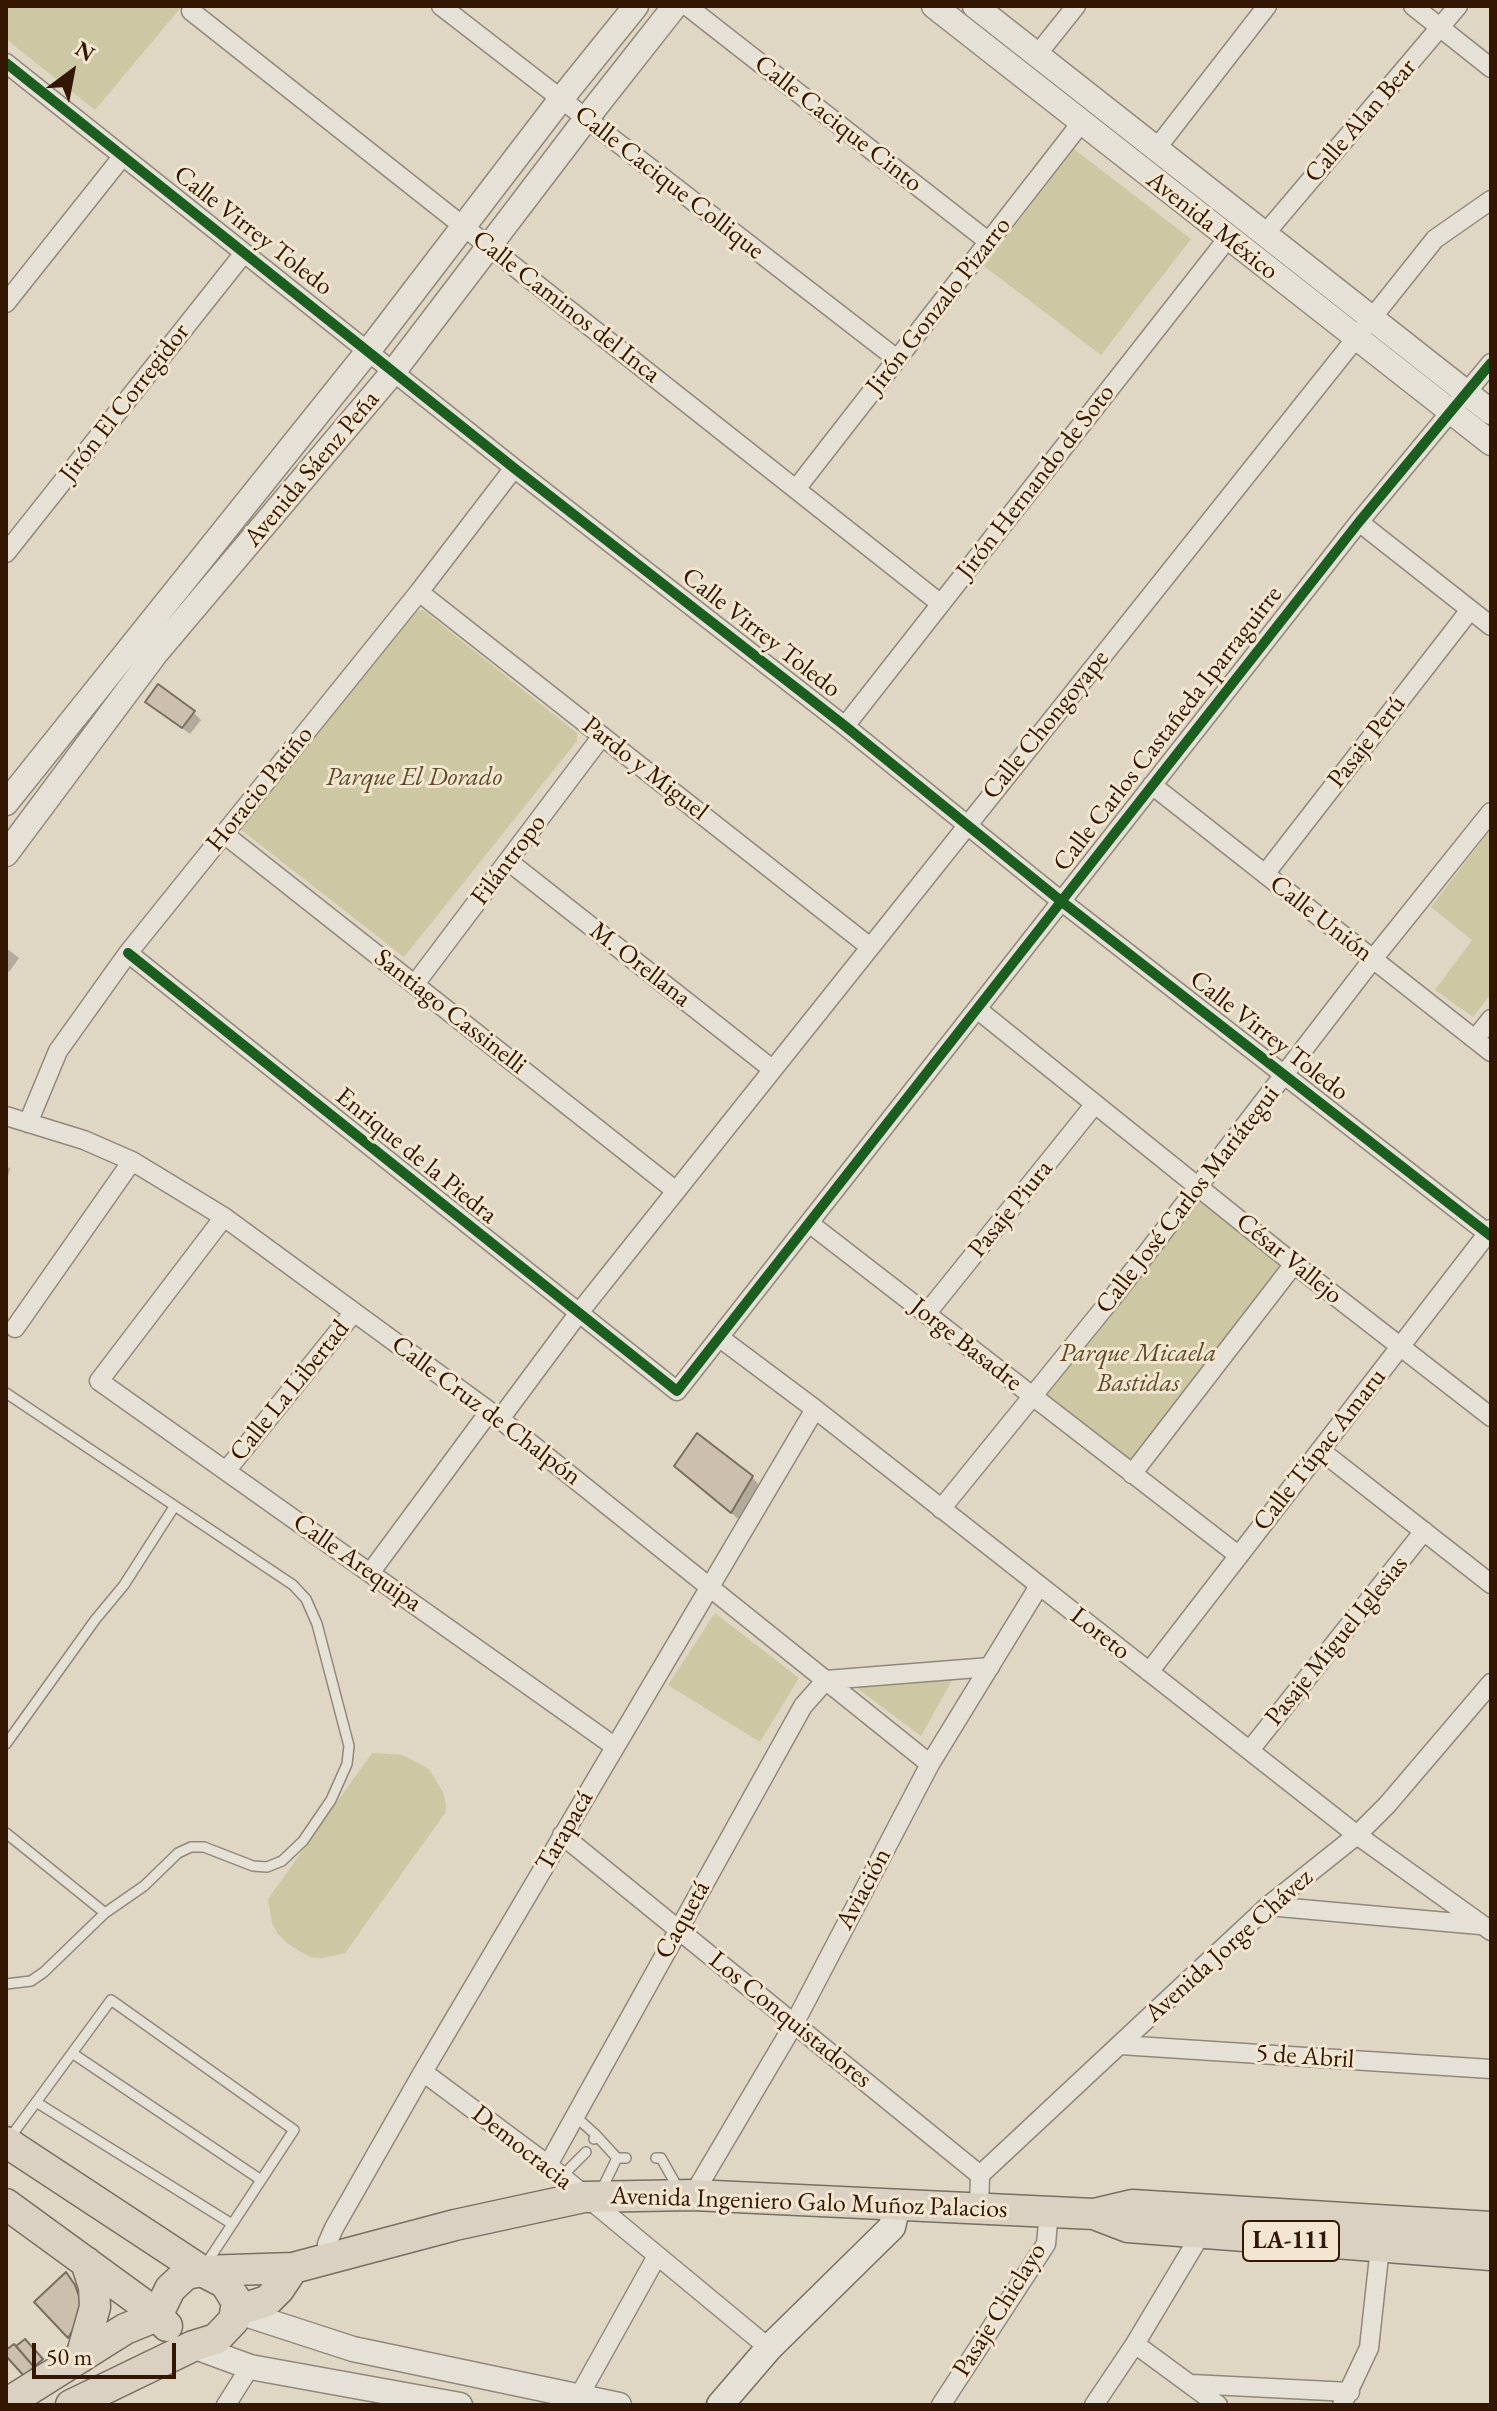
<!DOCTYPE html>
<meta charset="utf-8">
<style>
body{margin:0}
#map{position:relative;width:1497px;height:2411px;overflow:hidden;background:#dfd6c3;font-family:"EB Garamond",serif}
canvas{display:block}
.frame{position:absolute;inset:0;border:8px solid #341702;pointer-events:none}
.north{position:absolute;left:32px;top:32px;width:80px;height:80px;-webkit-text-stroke:6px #f2e6d0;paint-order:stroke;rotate:32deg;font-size:22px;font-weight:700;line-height:32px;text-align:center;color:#341702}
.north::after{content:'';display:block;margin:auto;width:28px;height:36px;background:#341702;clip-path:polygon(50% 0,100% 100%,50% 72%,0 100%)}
.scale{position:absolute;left:32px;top:2343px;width:144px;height:36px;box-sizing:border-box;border:4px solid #341702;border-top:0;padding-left:10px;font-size:24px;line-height:28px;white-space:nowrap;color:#341702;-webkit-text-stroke:6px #f2e6d0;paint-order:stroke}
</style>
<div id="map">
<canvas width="1497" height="2411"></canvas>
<div class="frame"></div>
<div class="north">N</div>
<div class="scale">50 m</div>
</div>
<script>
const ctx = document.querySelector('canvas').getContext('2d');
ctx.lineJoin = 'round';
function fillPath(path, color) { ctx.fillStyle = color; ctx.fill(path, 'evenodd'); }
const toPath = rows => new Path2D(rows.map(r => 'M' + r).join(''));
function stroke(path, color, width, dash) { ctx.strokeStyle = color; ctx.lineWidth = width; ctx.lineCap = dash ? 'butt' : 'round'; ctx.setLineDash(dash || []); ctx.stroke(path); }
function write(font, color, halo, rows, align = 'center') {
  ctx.font = font + ' "EB Garamond",serif'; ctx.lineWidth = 6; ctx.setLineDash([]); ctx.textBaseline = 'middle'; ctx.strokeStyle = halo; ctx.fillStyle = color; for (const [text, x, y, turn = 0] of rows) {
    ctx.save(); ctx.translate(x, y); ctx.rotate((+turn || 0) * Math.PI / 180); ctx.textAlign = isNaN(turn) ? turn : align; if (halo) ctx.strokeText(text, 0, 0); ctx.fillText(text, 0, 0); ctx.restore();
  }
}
fillPath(toPath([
 [6,6,182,6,95,110,6,39],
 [1074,149,1191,239,1101,355,984,266],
 [423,610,577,733,577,741,404,957,240,829,415,611],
 [1491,829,1491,994,1473,1017,1435,990,1472,940,1431,907],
 [1202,1199,1288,1268,1134,1466,1044,1396],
 [715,1613,799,1678,760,1742,668,1685],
 [955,1675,921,1736,858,1689,858,1685],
 [372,1753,403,1755,429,1769,443,1792,446,1805,445,1813,345,1953,323,1958,310,1957,288,1944,278,1934,272,1923,268,1899]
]), '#cdc8a3');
fillPath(toPath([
 [155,709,193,712,201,720,190,734],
 [6,948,19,958,9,972,6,971],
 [6,1165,10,1169,6,1183],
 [676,1466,752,1477,763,1489,743,1523]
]), '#0003');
const building = toPath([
 [158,684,195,711,182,728,145,702,158,684],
 [697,1433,753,1476,731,1513,674,1466,697,1433],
 [66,2272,75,2285,81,2302,78,2322,68,2338,34,2302,66,2272],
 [25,2339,43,2359,34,2367,16,2346,25,2339],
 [14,2344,34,2367,24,2376,6,2356,6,2350,14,2344]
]);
fillPath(building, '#cdbfae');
stroke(building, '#786f62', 2);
const service = toPath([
 [6,1393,293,1585,306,1599,317,1624,349,1746,347,1764,331,1800,303,1841,282,1861,267,1867,253,1866,204,1847,191,1847,178,1853,144,1886,105,1913,44,1972,31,1981,6,1984],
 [6,1744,95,1620,124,1585,174,1507],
 [6,1833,105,1913],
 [72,2053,261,2180],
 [36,2102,232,2224],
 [575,2116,596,2135,594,2139],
 [596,2135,617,2158],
 [9,2139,111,2000,294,2130,206,2264],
 [656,2158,661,2158,678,2188],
 [561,2177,586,2152],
 [601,2191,617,2158,626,2158]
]);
const minor = toPath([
 [441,6,897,359],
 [687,6,989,242],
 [1413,6,1491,68],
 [191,11,941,604],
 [1036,56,1076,6],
 [6,63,514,468,845,726,1061,901,1491,1236],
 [1156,149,1267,6],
 [1264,235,1458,6],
 [6,303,122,157],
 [796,489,1081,123],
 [1359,522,1491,626],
 [6,553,244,253],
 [419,592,870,947],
 [845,726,1228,238],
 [1152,785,1491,1052],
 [224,834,676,1191],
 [508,861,772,1069],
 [1265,874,1470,610],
 [128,953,677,1391,1359,522,1491,363],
 [415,984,602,736],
 [977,1009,1294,1264,1491,1417],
 [1475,1039,1491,1019],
 [6,1116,84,1140,132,1161,224,1217,500,1419,930,1764],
 [28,1123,58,1051,128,953,419,592,514,468],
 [224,1217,99,1381,614,1746],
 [809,1223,1238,1555],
 [926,1314,1095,1104],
 [15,1328,132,1161],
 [720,1338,815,1409,1357,1835,1491,1931],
 [500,1419,578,1314,1435,239,1491,200],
 [1320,1450,1491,1584],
 [226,1471,354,1312],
 [1132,1474,1294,1264],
 [941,1509,1113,1297,1373,959,1491,812],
 [370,1573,489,1412],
 [1149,1672,1491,1229],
 [1250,1750,1424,1531],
 [562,1835,980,2175],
 [1268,1906,1480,1925],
 [1120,2045,1491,2069],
 [423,2072,548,2165,769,2348],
 [548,2165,803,1706,826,1680,990,1667],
 [693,2195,794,2024,930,1764,1039,1586],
 [979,2208,980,2175,1268,1906,1357,1835,1387,1805,1491,1683],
 [330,2259,327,2244,334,2228,423,2072,815,1409],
 [1135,2344,1218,2405],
 [1191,2384,1350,2392],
 [578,2398,657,2256],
 [226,2405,250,2367],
 [941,2405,1046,2244,1049,2212],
 [1094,2405,1135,2344,1201,2234],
 [1342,2405,1369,2348,1380,2247]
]);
const tertiary = toPath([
 [934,6,1491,443],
 [975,6,1491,412],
 [6,803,369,350,561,99,636,6],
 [6,854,156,653,394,371,586,119,675,6],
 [236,2311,353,2349,619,2405],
 [193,2346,250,2367,460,2405]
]);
const secondary = toPath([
 [720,2405,769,2348,892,2227,897,2205]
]);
const primary = toPath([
 [6,2142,202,2271,225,2283,237,2302,234,2320,216,2339,193,2346,71,2405],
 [6,2204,150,2309,167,2326],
 [1094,2214,1128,2227,1491,2255],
 [236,2311,267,2301,279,2289,293,2268],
 [81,2357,95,2307,94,2287,86,2262],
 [6,2404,125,2329,157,2316,170,2289,186,2274,202,2271,293,2268,455,2225,584,2197,693,2195,1094,2214,1132,2205,1491,2227]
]);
stroke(service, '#91887b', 12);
stroke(minor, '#91887b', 21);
stroke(tertiary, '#91887b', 27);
stroke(secondary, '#786f62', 29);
stroke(primary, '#786f62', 33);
stroke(service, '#e6e1d7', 9);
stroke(minor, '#e6e1d7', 18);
stroke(tertiary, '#e6e1d7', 24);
stroke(secondary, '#e6e1d7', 26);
stroke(primary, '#dad1c2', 30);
stroke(toPath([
 [6,63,514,468,845,726,1061,901,1491,1236],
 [128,953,677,1391,1359,522,1491,363]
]), '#1b5e20', 10);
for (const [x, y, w] of [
 [1291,2241,96]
]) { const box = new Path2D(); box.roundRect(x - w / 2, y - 20, w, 40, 6); ctx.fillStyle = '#f2e6d0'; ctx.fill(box); stroke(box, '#341702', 2); }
write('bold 24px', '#341702', null, [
 ["LA-111",1291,2241]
]);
write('26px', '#341702', '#f2e6d0', [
 ["Calle Alan Bear",1361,121,-49],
 ["Calle Cacique Cinto",838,124,38],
 ["Calle Cacique Collique",669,183,38],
 ["Avenida México",1212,226,38],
 ["Calle Virrey Toledo",253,231,38],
 ["Jirón Gonzalo Pizarro",939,306,-52],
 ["Calle Caminos del Inca",566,307,38],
 ["Jirón El Corregidor",125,403,-52],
 ["Avenida Sáenz Peña",312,469,-50],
 ["Jirón Hernando de Soto",1036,482,-52],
 ["Calle Virrey Toledo",761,633,38],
 ["Calle Chongoyape",1046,725,-51],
 ["Calle Carlos Castañeda Iparraguirre",1168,729,-52],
 ["Pasaje Perú",1367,742,-52],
 ["Pardo y Miguel",645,769,38],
 ["Horacio Patiño",260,789,-51],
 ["Filántropo",509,860,-53],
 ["Calle Unión",1321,919,38],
 ["M. Orellana",640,965,38],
 ["Santiago Cassinelli",450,1012,38],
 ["Calle Virrey Toledo",1269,1036,38],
 ["Enrique de la Piedra",416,1156,39],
 ["Calle José Carlos Mariátegui",1188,1200,-52],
 ["Pasaje Piura",1011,1209,-51],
 ["César Vallejo",1289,1259,39],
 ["Jorge Basadre",966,1345,38],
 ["Calle La Libertad",290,1391,-51],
 ["Calle Cruz de Chalpón",486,1411,37],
 ["Calle Túpac Amaru",1320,1450,-52],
 ["Calle Arequipa",357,1563,35],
 ["Loreto",1100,1634,38],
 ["Pasaje Miguel Iglesias",1337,1641,-51],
 ["Tarapacá",565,1831,-60],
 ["Aviación",864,1889,-62],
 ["Caquetá",683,1920,-61],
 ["Avenida Jorge Chávez",1229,1946,-42],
 ["Los Conquistadores",790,2020,39],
 ["5 de Abril",1305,2057,4],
 ["Democracia",522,2148,38],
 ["Avenida Ingeniero Galo Muñoz Palacios",809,2203,2],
 ["Pasaje Chiclayo",1000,2310,-58]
]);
write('italic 26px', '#5e492a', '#f2e6d0', [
 ["Parque El Dorado",414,778],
 ["Parque Micaela",1138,1354],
 ["Bastidas",1138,1384]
]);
</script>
